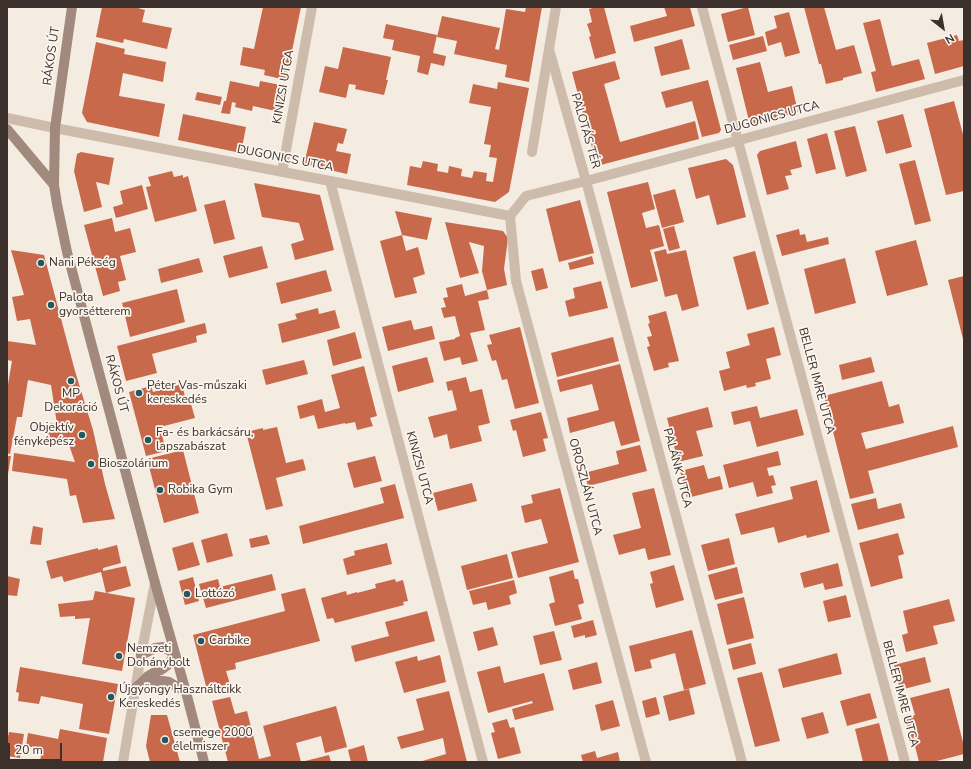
<!DOCTYPE html>
<meta charset="utf-8">
<style>
body{margin:0}
#map{position:relative;width:971px;height:769px;overflow:hidden;background:#f4ebe1;font-family:"Nunito Sans",sans-serif}
canvas{display:block}
.frame{position:absolute;inset:0;border:8px solid #3b302b;pointer-events:none}
.north{position:absolute;left:923px;top:8px;width:40px;height:40px;-webkit-text-stroke:3px #fbf5ee;paint-order:stroke;rotate:149deg;font-size:11px;font-weight:700;line-height:16px;text-align:center;color:#3b302b}
.north::after{content:'';display:block;margin:auto;width:14px;height:18px;background:#3b302b;clip-path:polygon(50% 0,100% 100%,50% 72%,0 100%)}
.scale{position:absolute;left:8px;top:743px;width:54px;height:18px;box-sizing:border-box;border:2px solid #3b302b;border-top:0;padding-left:5px;font-size:12px;line-height:14px;white-space:nowrap;color:#3b302b;-webkit-text-stroke:3px #fbf5ee;paint-order:stroke}
</style>
<div id="map">
<canvas width="971" height="769"></canvas>
<div class="frame"></div>
<div class="north">N</div>
<div class="scale">20 m</div>
</div>
<script>
const ctx = document.querySelector('canvas').getContext('2d');
ctx.lineJoin = 'round';
function fillPath(path, color) { ctx.fillStyle = color; ctx.fill(path, 'evenodd'); }
const toPath = rows => new Path2D(rows.map(r => 'M' + r).join(''));
function stroke(path, color, width, dash) { ctx.strokeStyle = color; ctx.lineWidth = width; ctx.lineCap = dash ? 'butt' : 'round'; ctx.setLineDash(dash || []); ctx.stroke(path); }
function write(font, color, halo, rows, align = 'center') {
  ctx.font = font + ' "Nunito Sans",sans-serif'; ctx.lineWidth = 3.5; ctx.setLineDash([]); ctx.textBaseline = 'middle'; ctx.strokeStyle = halo; ctx.fillStyle = color; for (const [text, x, y, turn = 0] of rows) {
    ctx.save(); ctx.translate(x, y); ctx.rotate((+turn || 0) * Math.PI / 180); ctx.textAlign = isNaN(turn) ? turn : align; if (halo) ctx.strokeText(text, 0, 0); ctx.fillText(text, 0, 0); ctx.restore();
  }
}
fillPath(toPath([
 [102,7,134,7,145,10,142,22,172,28,167,49,124,39,123,43,96,37],
 [263,7,301,7,286,80,264,75,265,70,240,65,243,47,254,49],
 [526,7,542,7,529,82,505,77,507,65,454,54,457,41,437,37,442,16,500,28,495,49,499,50,506,9,525,12],
 [597,7,604,7,616,53,595,59,589,37,591,36,587,24,592,22,589,9],
 [664,7,690,7,695,26,634,42,630,26,667,16],
 [748,7,755,35,728,42,721,14],
 [804,7,824,7,836,50,854,45,862,73,843,78,843,80,826,84,821,64,819,64],
 [789,12,800,53,785,57,781,42,768,46,765,32,777,28,774,16],
 [880,19,892,66,919,59,925,79,876,92,871,72,876,71,863,23],
 [386,24,437,35,433,53,446,56,444,66,431,63,428,75,417,72,420,56,392,50,394,40,383,38],
 [957,35,959,41,964,40,964,66,935,74,927,43],
 [763,36,767,51,733,60,729,45],
 [682,39,690,69,661,76,654,47],
 [96,42,125,49,124,54,166,62,163,82,123,73,119,96,165,104,159,137,87,122,82,113],
 [343,47,391,57,386,80,388,80,384,95,355,89,356,85,349,84,346,98,319,92,325,66,338,69],
 [615,61,620,79,604,84,620,142,695,121,699,139,597,166,572,72],
 [760,62,768,92,792,86,798,112,750,125,736,68],
 [708,80,721,130,719,133,702,137,692,101,666,108,661,92],
 [230,81,259,87,260,81,286,86,280,112,253,106,252,111,235,107,236,103,232,102,230,114,221,113,224,101,226,101],
 [498,82,529,88,509,192,495,202,407,185,410,166,421,168,423,161,438,164,437,171,448,173,449,166,462,169,461,176,472,178,474,171,487,173,486,181,493,182,497,158,489,157,491,145,484,144,491,107,469,103,473,84,497,89],
 [197,92,222,97,220,105,195,100],
 [954,101,964,138,964,191,946,195,924,109],
 [183,114,246,127,241,153,178,140],
 [903,114,912,147,886,154,877,121],
 [314,122,347,129,343,144,338,143,336,151,351,154,347,174,304,164],
 [855,126,867,171,846,177,834,131],
 [827,133,836,169,816,174,807,139],
 [796,141,802,167,790,170,792,175,785,176,789,189,767,195,757,155,760,151],
 [81,152,114,158,109,185,96,182,102,207,84,212,74,171,77,154],
 [726,159,733,165,746,217,717,225,709,195,696,199,688,168],
 [915,160,931,221,915,225,899,164],
 [172,171,174,177,183,175,183,178,188,176,197,211,155,222,146,187,151,186,148,177],
 [648,182,655,209,642,213,646,228,659,225,664,246,650,250,658,281,631,288,607,192],
 [254,183,320,195,334,250,295,260,291,244,304,240,299,223,262,217],
 [142,185,148,209,116,218,113,207,123,204,120,191],
 [675,189,684,222,662,228,653,195],
 [225,200,235,239,214,244,204,205],
 [580,200,594,253,559,262,546,209],
 [395,211,432,218,427,240,402,235],
 [112,218,115,232,130,228,136,252,120,256,126,280,118,282,120,291,103,296,84,225],
 [445,222,503,231,508,238,504,269,507,285,487,290,482,271,484,246,469,242,479,273,460,278],
 [674,226,680,248,669,251,663,229],
 [799,229,800,235,805,234,807,242,828,237,829,244,782,256,776,235],
 [402,235,406,251,418,247,425,274,413,278,417,293,395,298,380,241],
 [916,240,928,285,887,296,875,251],
 [262,246,268,268,229,278,223,256],
 [666,249,667,254,686,250,699,306,682,311,677,294,665,297,654,252],
 [11,250,44,255,75,371,93,430,105,484,115,519,83,523,76,495,70,496,67,479,12,471,14,453,75,462,69,445,47,439,50,423,57,424,51,385,28,380,22,417,17,417,10,454,7,453,7,390,12,361,7,360,7,341,36,345,30,319,17,321,12,297,24,295],
 [755,251,769,304,747,310,733,257],
 [592,256,594,264,570,270,568,263],
 [199,258,203,272,161,283,158,269],
 [845,258,856,303,815,314,804,269],
 [543,268,548,288,536,291,531,271],
 [326,270,332,291,281,304,276,283],
 [964,276,964,339,963,339,948,280],
 [601,281,608,308,569,317,565,301,575,298,573,288],
 [462,284,465,296,487,290,489,299,478,301,485,330,470,333,478,361,462,365,460,357,444,361,439,342,455,339,455,338,460,336,455,316,444,318,441,308,446,307,443,298,448,297,446,288],
 [177,289,185,322,130,337,122,303],
 [318,308,319,314,335,310,340,328,282,343,278,324,297,319,295,314],
 [666,311,679,361,668,363,669,367,654,371,647,347,650,346,647,337,652,336,648,324,650,323,648,316],
 [411,320,414,330,432,326,435,339,388,351,382,327],
 [205,323,207,333,196,336,197,342,152,354,157,373,126,381,117,346],
 [520,327,539,403,515,409,507,379,502,380,496,360,492,361,487,345,492,344,489,335],
 [774,327,781,355,766,359,771,379,755,383,756,386,747,388,746,385,724,391,719,371,730,368,726,352,750,345,747,334],
 [355,332,362,358,333,366,327,340],
 [613,337,619,361,557,377,551,353],
 [427,357,434,382,398,392,392,366],
 [871,357,875,372,842,380,839,365],
 [304,360,308,374,266,385,262,370],
 [620,364,640,441,621,446,614,421,570,433,567,418,599,410,592,384,560,392,557,380],
 [364,366,377,416,370,418,373,426,357,430,355,422,345,424,345,423,318,429,314,415,300,419,297,406,322,399,325,412,340,408,331,375],
 [466,377,470,392,482,389,490,423,478,426,482,441,450,449,447,434,434,438,428,417,457,410,452,390,448,391,446,382],
 [882,381,889,407,899,404,904,423,861,433,866,449,953,426,958,447,868,471,874,493,850,499,824,396],
 [182,384,187,405,191,404,195,418,160,427,166,451,146,456,129,392,151,386,153,392],
 [757,406,760,418,797,409,804,435,757,447,750,421,734,425,731,412],
 [708,407,713,427,696,431,703,456,678,462,667,418],
 [541,412,548,438,543,439,546,451,523,457,516,430,513,431,510,420],
 [277,427,286,463,303,459,306,470,276,478,283,506,266,510,246,432,263,428,263,430],
 [640,445,647,471,588,486,584,473,619,464,616,451],
 [183,450,199,513,164,523,147,459],
 [778,451,781,465,767,468,769,476,773,475,776,485,771,486,773,493,757,497,753,482,729,488,723,465],
 [7,456,11,456,8,474,7,474],
 [375,456,382,481,354,488,347,463],
 [704,465,708,479,720,476,723,489,687,498,680,471],
 [817,480,830,532,807,538,806,535,778,543,774,527,741,535,735,514,793,499,790,487],
 [472,483,477,501,438,511,433,493],
 [395,484,404,518,303,544,299,526,384,503,380,488],
 [560,488,579,562,518,578,511,552,548,543,541,519,525,523,521,506,533,503,531,495],
 [654,488,671,555,648,560,645,548,619,555,613,535,641,528,632,493],
 [876,498,878,509,901,503,905,518,858,530,851,504],
 [33,526,43,528,41,545,30,544],
 [227,533,233,556,207,563,201,540],
 [898,533,904,554,898,556,903,578,871,587,859,543],
 [267,535,270,544,251,548,249,539],
 [729,538,735,564,708,571,701,545],
 [193,542,200,565,178,571,172,548],
 [387,543,392,564,347,575,343,559,355,555,354,551],
 [117,545,121,563,103,568,103,571,126,566,131,586,106,593,101,572,64,582,62,576,51,579,46,561,98,548,98,550],
 [507,554,513,578,467,590,461,566],
 [838,563,843,586,825,590,823,583,804,588,800,573],
 [674,565,684,600,656,608,650,584,653,583,650,572],
 [737,567,743,593,715,600,708,575],
 [573,570,575,579,578,579,584,603,578,605,582,619,555,626,549,604,555,602,549,577],
 [272,574,276,590,206,608,199,584,218,579,220,587],
 [7,576,20,579,17,596,7,595],
 [193,577,199,601,185,605,179,581],
 [395,579,396,582,403,580,408,601,403,602,404,605,335,623,333,618,327,619,321,598,346,591,347,595,357,592,357,593,376,588,375,584],
 [514,580,517,593,509,596,511,604,488,610,486,602,473,605,469,591],
 [305,588,320,641,235,663,236,669,226,671,230,684,207,690,193,635,285,611,281,594],
 [95,591,135,598,122,671,82,664,90,618,75,619,75,616,60,617,58,604,93,600],
 [846,595,851,617,828,622,823,601],
 [744,597,754,638,727,645,717,604],
 [949,599,955,621,933,626,938,644,906,652,902,635,908,633,903,611],
 [427,611,435,641,355,662,351,646,389,636,385,622],
 [593,620,597,635,585,638,585,635,574,638,571,626],
 [493,627,498,645,478,651,473,632],
 [692,630,706,684,684,690,675,653,650,660,652,668,635,672,629,646],
 [554,631,562,660,540,665,533,636],
 [751,643,756,664,733,670,728,649],
 [837,653,842,674,783,688,778,669],
 [440,655,446,682,404,693,395,662,417,656,418,661],
 [925,657,931,682,900,690,894,665],
 [597,662,602,683,573,690,568,670],
 [500,666,504,683,544,673,554,710,515,720,512,709,533,703,532,701,488,713,477,672],
 [20,667,118,684,109,734,79,729,83,704,41,696,39,704,18,701,19,693,16,692],
 [762,672,780,741,755,747,737,678],
 [949,688,964,746,964,754,933,762,919,762,915,746,913,747,905,718,915,715,910,698],
 [689,689,695,714,669,721,663,696],
 [449,691,467,762,419,762,446,754,443,738,401,749,397,737,424,730,416,699],
 [870,693,877,718,847,726,840,701],
 [230,697,235,714,247,711,259,759,271,756,263,726,336,706,347,747,325,753,321,736,296,743,301,762,228,762,212,701],
 [656,697,660,714,646,718,642,701],
 [613,700,620,726,601,731,595,705],
 [823,712,829,733,807,739,801,718],
 [151,715,167,715,180,762,150,762,146,746],
 [507,719,510,728,514,727,521,753,498,759,491,733,495,732,492,723],
 [879,723,889,762,863,762,855,729],
 [60,729,107,738,103,762,40,762,42,749,26,746,28,733,58,739],
 [9,732,24,734,20,758,7,756,7,742],
 [364,745,368,762,351,762,348,750],
 [595,751,597,758,618,752,620,762,583,762,581,755],
 [329,755,331,762,305,762,305,761]
]), '#c8694b');
stroke(toPath([
 [702,7,905,762],
 [549,49,556,7],
 [7,118,55,128,330,181,510,216],
 [282,172,312,7],
 [330,181,483,762],
 [510,216,516,281,646,762],
 [510,216,526,196,586,181,549,49,532,152],
 [123,762,141,655,155,583],
 [742,762,586,181,964,80]
]), '#cdbbac', 10);
stroke(toPath([
 [72,7,55,128,54,185,57,204,67,252,155,583,186,692,204,762],
 [7,129,54,185],
 [141,655,155,648,163,647,175,654],
 [141,683,156,681,163,681,169,682,186,692],
 [135,688,141,683,148,676,155,672,161,670,169,664,175,654]
]), '#a18a7d', 10);
for (const [x, y, r, color] of [
 [41,263,4,"#1f5a5e"],
 [51,305,4,"#1f5a5e"],
 [71,381,4,"#1f5a5e"],
 [139,393,4,"#1f5a5e"],
 [82,435,4,"#1f5a5e"],
 [148,440,4,"#1f5a5e"],
 [91,464,4,"#1f5a5e"],
 [160,490,4,"#1f5a5e"],
 [187,594,4,"#1f5a5e"],
 [201,641,4,"#1f5a5e"],
 [119,656,4,"#1f5a5e"],
 [111,697,4,"#1f5a5e"],
 [165,740,4,"#1f5a5e"]
]) { const dot = new Path2D(); dot.arc(x, y, r, 0, 2 * Math.PI); ctx.fillStyle = color; ctx.fill(dot); stroke(dot, '#fbf5ee', 1.5); }
write('12px', '#3b302b', '#fbf5ee', [
 ["RÁKOS ÚT",52,56,-82],
 ["KINIZSI UTCA",284,87,-80],
 ["DUGONICS UTCA",772,118,-15],
 ["PALOTÁS TÉR",585,131,74],
 ["DUGONICS UTCA",285,159,11],
 ["BELLER IMRE UTCA",816,381,75],
 ["RÁKOS ÚT",116,384,75],
 ["KINIZSI UTCA",419,468,75],
 ["PALÁNK UTCA",677,468,75],
 ["OROSZLÁN UTCA",585,487,75],
 ["BELLER IMRE UTCA",900,694,75]
]);
write('12px', '#3b302b', '#fbf5ee', [
 ["Nani Pékség",49,263],
 ["Palota",59,298],
 ["gyorsétterem",59,312],
 ["Péter Vas-műszaki",147,386],
 ["kereskedés",147,400],
 ["MP",71,394,"center"],
 ["Dekoráció",71,408,"center"],
 ["Objektív",74,428,"right"],
 ["fényképész",74,442,"right"],
 ["Fa- és barkácsáru,",156,433],
 ["lapszabászat",156,447],
 ["Bioszolárium",99,464],
 ["Robika Gym",168,490],
 ["Lottózó",195,594],
 ["Carbike",209,641],
 ["Nemzeti",127,649],
 ["Dohánybolt",127,663],
 ["Újgyöngy Használtcikk",119,690],
 ["Kereskedés",119,704],
 ["csemege 2000",173,733],
 ["élelmiszer",173,747]
], 'left');
</script>
